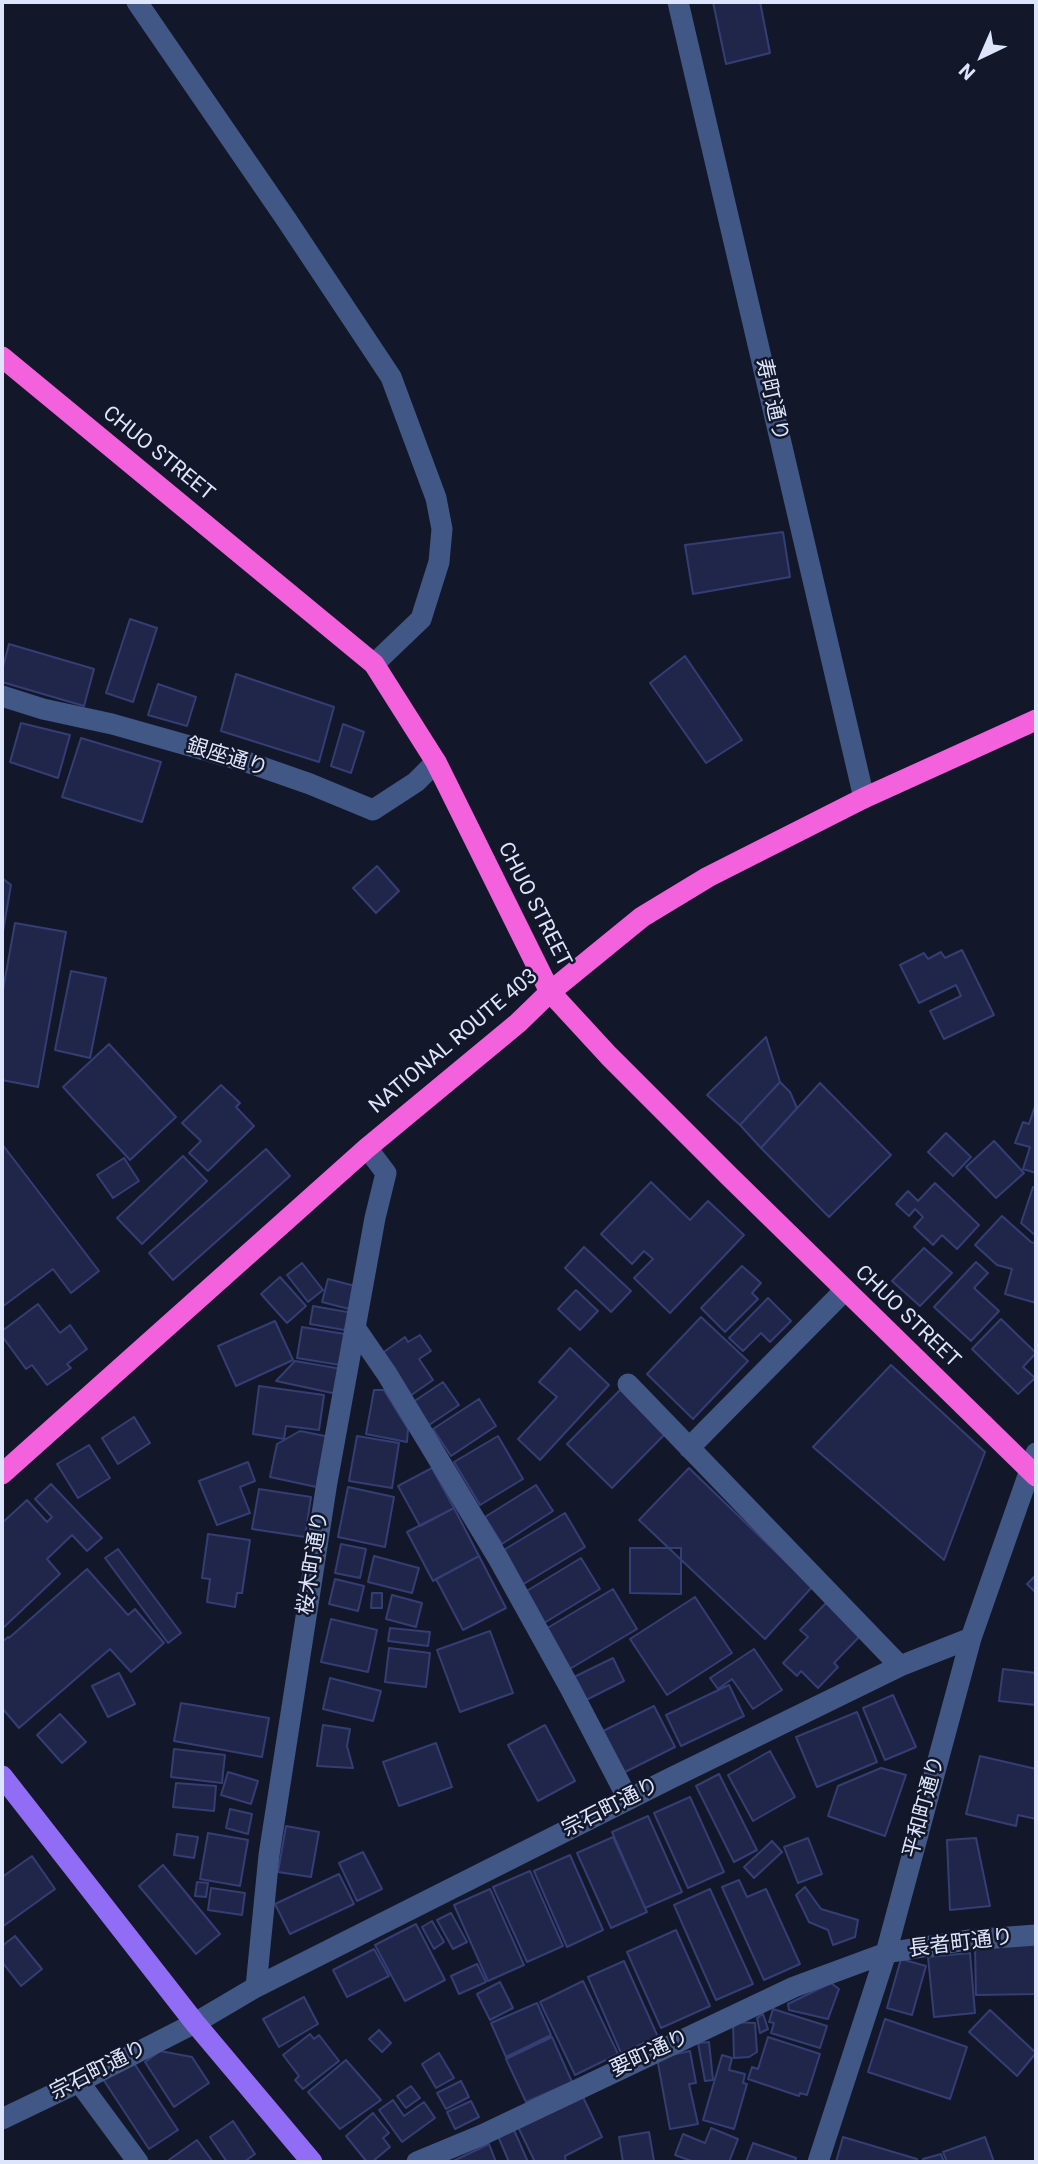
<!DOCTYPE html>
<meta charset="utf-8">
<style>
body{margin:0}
#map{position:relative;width:1038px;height:2164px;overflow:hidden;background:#13172a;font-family:Roboto,sans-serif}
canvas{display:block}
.frame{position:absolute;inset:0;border:4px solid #dde5fd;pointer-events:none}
.north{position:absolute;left:947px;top:21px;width:70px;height:70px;-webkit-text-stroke:5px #13172a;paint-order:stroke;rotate:224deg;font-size:19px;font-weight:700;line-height:28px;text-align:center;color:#dde5fd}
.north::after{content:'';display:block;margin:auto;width:24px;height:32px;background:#dde5fd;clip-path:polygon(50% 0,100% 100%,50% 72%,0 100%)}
</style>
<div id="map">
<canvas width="1038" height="2164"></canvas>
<div class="frame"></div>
<div class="north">N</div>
</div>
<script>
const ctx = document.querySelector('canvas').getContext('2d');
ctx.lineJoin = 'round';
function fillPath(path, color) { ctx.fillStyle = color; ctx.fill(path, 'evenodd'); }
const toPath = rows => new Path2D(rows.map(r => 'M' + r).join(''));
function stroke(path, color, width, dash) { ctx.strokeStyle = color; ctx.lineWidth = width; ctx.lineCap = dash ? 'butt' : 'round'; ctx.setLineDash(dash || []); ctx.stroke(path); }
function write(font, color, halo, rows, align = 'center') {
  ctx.font = font + ' Roboto,"Noto Sans JP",sans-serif'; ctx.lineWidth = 5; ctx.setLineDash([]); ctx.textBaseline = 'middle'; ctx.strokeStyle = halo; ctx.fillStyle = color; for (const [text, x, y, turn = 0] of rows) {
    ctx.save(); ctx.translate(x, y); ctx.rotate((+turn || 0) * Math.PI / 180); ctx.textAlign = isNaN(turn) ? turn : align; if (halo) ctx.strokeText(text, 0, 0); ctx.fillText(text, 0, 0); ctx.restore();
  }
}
const building = toPath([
 [713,2,760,2,770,53,726,64,713,2],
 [783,532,790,577,693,594,685,545,783,532],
 [130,619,157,628,133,702,106,693,130,619],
 [9,644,94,669,84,706,2,682,2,671,9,644],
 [685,656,742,740,706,763,650,683,685,656],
 [236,674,334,707,319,762,221,731,236,674],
 [158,684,196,697,187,726,148,715,158,684],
 [21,723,70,735,58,778,10,762,21,723],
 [343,724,364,732,351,773,331,766,343,724],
 [81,738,161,762,142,822,62,797,81,738],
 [377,866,399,891,376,913,353,888,377,866],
 [2,878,11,885,2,937,2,878],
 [15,923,66,932,38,1087,2,1080,2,995,15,923],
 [962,950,994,1015,944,1039,930,1011,961,996,956,985,919,1003,900,965,924,953,928,959,941,952,945,958,962,950],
 [71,971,106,978,90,1058,55,1050,71,971],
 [766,1037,780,1082,740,1125,707,1095,766,1037],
 [109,1044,176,1117,130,1160,63,1087,109,1044],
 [780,1082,790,1092,797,1108,761,1148,740,1125,780,1082],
 [820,1083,891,1155,829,1217,761,1148,820,1083],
 [221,1085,240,1103,236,1107,254,1126,208,1171,189,1153,201,1141,182,1123,221,1085],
 [1036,1103,1036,1173,1023,1169,1030,1147,1015,1143,1023,1122,1029,1124,1036,1103],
 [946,1133,971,1157,953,1176,928,1152,946,1133],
 [994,1141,1024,1173,996,1198,966,1167,994,1141],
 [2,1144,99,1271,71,1293,53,1269,2,1307,2,1144],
 [266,1149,290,1176,173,1280,149,1253,266,1149],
 [183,1156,207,1181,142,1244,117,1218,183,1156],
 [124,1158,139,1181,113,1198,97,1175,124,1158],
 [651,1182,690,1220,708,1201,744,1235,670,1313,634,1278,653,1259,644,1251,632,1264,601,1234,651,1182],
 [935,1183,979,1225,957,1249,942,1235,933,1245,914,1227,923,1217,915,1209,909,1216,896,1204,908,1191,918,1201,935,1183],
 [1033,1187,1036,1188,1036,1236,1021,1223,1033,1187],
 [1002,1216,1031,1242,1036,1244,1036,1303,1005,1294,1012,1269,997,1265,975,1245,1002,1216],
 [584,1247,631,1291,611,1312,565,1268,584,1247],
 [924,1248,952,1273,920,1306,892,1281,924,1248],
 [976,1262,988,1273,974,1288,999,1311,971,1341,934,1307,976,1262],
 [302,1263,323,1290,308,1302,287,1275,302,1263],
 [742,1266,761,1283,752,1293,758,1299,725,1332,701,1308,742,1266],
 [280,1277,306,1306,287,1323,261,1294,280,1277],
 [328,1279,359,1287,353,1310,322,1302,328,1279],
 [576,1290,598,1311,580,1330,558,1309,576,1290],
 [768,1298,791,1321,770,1342,761,1333,743,1351,729,1338,768,1298],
 [38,1304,60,1333,70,1325,87,1349,67,1364,71,1368,47,1385,32,1365,26,1369,2,1336,2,1331,38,1304],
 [313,1306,353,1313,350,1331,310,1324,313,1306],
 [701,1317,748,1361,693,1419,647,1374,701,1317],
 [1001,1319,1036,1353,1023,1367,1035,1378,1018,1394,972,1349,1001,1319],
 [275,1321,293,1360,236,1386,218,1346,275,1321],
 [302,1327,345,1334,340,1365,297,1358,302,1327],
 [420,1335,431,1351,419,1359,433,1380,410,1396,381,1354,405,1337,408,1342,420,1335],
 [570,1348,609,1385,540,1460,518,1439,557,1397,539,1382,570,1348],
 [295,1361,342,1369,337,1394,276,1381,295,1361],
 [891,1365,985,1452,944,1560,813,1447,891,1365],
 [443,1382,459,1405,429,1425,413,1402,443,1382],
 [259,1386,324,1395,319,1430,286,1426,284,1439,253,1434,259,1386],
 [621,1389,666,1433,612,1488,567,1444,621,1389],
 [374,1390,384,1390,408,1429,407,1442,366,1434,374,1390],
 [479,1399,496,1426,451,1456,433,1429,479,1399],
 [134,1417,150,1443,118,1464,102,1438,134,1417],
 [300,1431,330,1437,321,1488,270,1477,277,1444,300,1431],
 [357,1436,399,1443,392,1488,349,1481,357,1436],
 [498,1436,523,1479,480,1505,454,1462,498,1436],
 [89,1445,110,1478,78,1498,57,1464,89,1445],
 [248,1462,255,1481,240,1487,250,1513,217,1525,199,1481,248,1462],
 [432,1468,454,1508,420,1526,398,1486,432,1468],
 [689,1468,812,1587,765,1639,639,1520,689,1468],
 [51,1484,102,1538,87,1551,72,1535,47,1559,60,1574,2,1629,2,1523,27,1500,47,1522,52,1517,35,1499,51,1484],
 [536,1485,553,1511,502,1544,485,1517,536,1485],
 [348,1487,394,1497,385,1547,338,1537,348,1487],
 [259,1489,311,1497,305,1537,252,1529,259,1489],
 [454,1508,479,1556,433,1581,407,1532,454,1508],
 [565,1513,585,1547,522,1585,502,1551,565,1513],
 [208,1534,250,1540,242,1593,237,1593,235,1607,207,1602,210,1579,202,1578,208,1534],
 [341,1544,366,1549,360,1578,335,1573,341,1544],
 [630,1548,681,1548,681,1594,630,1593,630,1548],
 [118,1549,181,1633,168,1643,105,1558,118,1549],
 [374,1556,419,1568,412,1593,368,1582,374,1556],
 [479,1556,506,1608,463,1630,436,1579,479,1556],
 [581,1558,600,1589,544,1623,525,1592,581,1558],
 [87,1569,128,1615,135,1609,164,1643,131,1672,110,1649,19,1728,2,1708,2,1642,8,1637,9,1638,87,1569],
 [1036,1575,1036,1593,1027,1584,1036,1575],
 [335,1579,364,1586,358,1611,329,1604,335,1579],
 [613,1589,637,1629,568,1670,544,1630,613,1589],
 [372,1593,382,1593,382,1608,371,1608,372,1593],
 [392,1595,422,1603,416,1627,386,1619,392,1595],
 [695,1597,732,1653,667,1695,630,1639,695,1597],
 [827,1602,861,1635,834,1663,838,1667,818,1688,801,1671,797,1676,783,1663,808,1637,800,1630,827,1602],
 [331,1619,377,1630,368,1672,321,1662,331,1619],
 [390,1628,430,1632,428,1646,388,1641,390,1628],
 [490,1631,513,1693,460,1712,437,1650,490,1631],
 [389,1648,430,1653,426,1687,385,1682,389,1648],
 [754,1649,782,1690,753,1709,732,1679,718,1689,710,1678,754,1649],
 [613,1658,624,1681,584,1701,572,1678,613,1658],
 [1003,1669,1036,1673,1036,1705,999,1701,1003,1669],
 [119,1673,135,1704,108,1717,92,1686,119,1673],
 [330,1678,381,1691,373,1721,323,1709,330,1678],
 [729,1685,744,1716,681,1746,666,1715,729,1685],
 [893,1695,916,1747,885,1760,863,1708,893,1695],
 [181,1703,269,1718,262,1757,174,1741,181,1703],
 [654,1706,675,1747,623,1773,603,1731,654,1706],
 [857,1712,877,1762,817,1787,796,1737,857,1712],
 [60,1714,86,1742,62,1763,37,1735,60,1714],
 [323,1725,350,1729,347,1746,353,1768,317,1766,323,1725],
 [545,1725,575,1781,538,1801,508,1745,545,1725],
 [436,1743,452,1787,399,1806,383,1762,436,1743],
 [174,1749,225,1755,222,1783,171,1777,174,1749],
 [770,1751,795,1797,753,1821,728,1775,770,1751],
 [980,1756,1036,1769,1036,1819,1018,1815,1016,1826,966,1814,980,1756],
 [881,1768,906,1775,885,1836,828,1816,838,1786,881,1768],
 [228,1772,258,1781,251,1804,221,1795,228,1772],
 [719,1774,757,1850,734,1862,696,1786,719,1774],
 [176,1783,216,1786,214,1811,173,1807,176,1783],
 [690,1797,724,1872,688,1888,654,1813,690,1797],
 [230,1809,252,1814,248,1834,226,1828,230,1809],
 [648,1816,682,1892,645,1908,612,1832,648,1816],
 [286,1826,319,1832,311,1877,278,1872,286,1826],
 [208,1833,248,1840,240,1886,200,1879,208,1833],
 [177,1834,198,1837,194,1858,174,1855,177,1834],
 [613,1837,647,1912,611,1928,577,1853,613,1837],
 [808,1838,822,1874,798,1883,784,1847,808,1838],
 [976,1838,990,1906,950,1910,947,1840,976,1838],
 [772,1841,782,1852,754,1878,744,1867,772,1841],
 [363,1852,382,1889,357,1901,339,1863,363,1852],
 [570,1855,603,1930,567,1947,534,1871,570,1855],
 [32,1856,55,1889,2,1927,2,1877,32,1856],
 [163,1865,220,1934,196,1954,139,1886,163,1865],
 [530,1871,563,1946,527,1962,493,1887,530,1871],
 [339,1874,354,1904,290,1934,275,1904,339,1874],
 [739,1880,747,1897,766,1889,800,1964,764,1980,722,1887,739,1880],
 [197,1882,208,1883,206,1897,195,1896,197,1882],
 [805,1887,821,1909,858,1920,855,1937,833,1945,828,1930,809,1922,796,1895,805,1887],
 [211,1888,245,1893,242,1915,208,1910,211,1888],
 [490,1889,524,1965,488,1981,454,1905,490,1889],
 [710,1889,753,1984,716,2000,674,1905,710,1889],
 [451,1913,467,1942,453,1949,437,1920,451,1913],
 [432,1921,444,1942,434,1949,422,1927,432,1921],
 [416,1924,445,1980,405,2001,375,1945,416,1924],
 [676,1930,710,2006,661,2028,627,1952,676,1930],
 [15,1936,42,1969,21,1986,2,1962,2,1946,15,1936],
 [1036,1944,1036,1994,976,1995,975,1946,1036,1944],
 [374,1949,389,1976,347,1997,333,1970,374,1949],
 [970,1953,975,2013,934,2017,928,1957,970,1953],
 [901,1959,926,1966,912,2015,887,2008,901,1959],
 [624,1961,658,2037,621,2053,588,1977,624,1961],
 [477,1964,486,1982,459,1994,451,1976,477,1964],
 [583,1981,618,2054,575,2075,540,2002,583,1981],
 [500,1982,513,2008,490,2020,477,1994,500,1982],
 [831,1983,839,1989,828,2019,789,2010,788,2004,831,1983],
 [304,1997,318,2024,279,2047,263,2019,304,1997],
 [537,2003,551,2035,506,2057,491,2023,537,2003],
 [773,2009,827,2026,820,2048,771,2033,774,2023,769,2022,773,2009],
 [990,2010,1036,2053,1017,2076,969,2032,990,2010],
 [763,2014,768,2029,760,2033,757,2018,763,2014],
 [885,2019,967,2047,950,2099,868,2072,885,2019],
 [733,2022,755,2023,757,2052,749,2057,734,2058,733,2022],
 [379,2030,391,2043,382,2052,369,2039,379,2030],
 [310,2034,314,2039,319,2035,339,2061,303,2089,295,2080,299,2076,283,2055,310,2034],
 [552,2037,572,2082,526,2102,506,2059,552,2037],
 [768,2037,820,2054,807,2095,800,2093,799,2096,748,2079,752,2067,758,2069,768,2037],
 [709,2042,713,2080,705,2081,698,2043,709,2042],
 [160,2051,192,2057,209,2083,174,2107,145,2062,160,2051],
 [690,2051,696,2083,689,2084,698,2124,670,2129,657,2058,690,2051],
 [439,2053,454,2078,436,2088,422,2064,439,2053],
 [128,2054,178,2130,149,2149,99,2073,128,2054],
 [722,2055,732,2058,729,2070,745,2074,743,2083,747,2084,734,2129,703,2120,722,2055],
 [346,2060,381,2100,340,2129,308,2092,346,2060],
 [461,2081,469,2097,446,2109,437,2093,461,2081],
 [411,2086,420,2098,406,2108,397,2096,411,2086],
 [583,2097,602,2137,565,2156,566,2162,535,2162,518,2127,583,2097],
 [393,2100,404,2116,424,2102,435,2118,402,2142,379,2110,393,2100],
 [471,2101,479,2117,455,2129,447,2112,471,2101],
 [373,2113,389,2133,383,2138,390,2147,372,2162,367,2162,346,2136,373,2113],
 [233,2121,255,2154,244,2162,227,2162,210,2137,233,2121],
 [711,2128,738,2139,729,2162,694,2162,675,2155,683,2134,705,2143,711,2128],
 [514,2130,528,2162,509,2162,498,2136,514,2130],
 [649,2132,654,2161,623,2162,619,2137,649,2132],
 [843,2137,917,2159,916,2162,836,2162,843,2137],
 [985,2137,994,2162,947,2162,943,2152,985,2137],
 [197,2140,213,2162,166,2162,197,2140],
 [753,2143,796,2158,795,2162,746,2162,753,2143],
 [489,2144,496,2162,451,2162,489,2144],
 [941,2154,944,2162,923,2162,923,2159,941,2154]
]);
fillPath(building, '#202649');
stroke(building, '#343e74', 2);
stroke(toPath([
 [137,2,286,219,391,377,436,498,442,529,439,562,421,619,374,664],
 [678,2,864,798],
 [2,696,43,709,112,724,250,763,310,784,373,810,416,782,436,762],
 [356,1329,387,1374,498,1558,570,1688,628,1799],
 [628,1384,900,1666],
 [689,1448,845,1290],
 [256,1987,269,1855,327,1482,375,1218,386,1173,367,1148],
 [79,2082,138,2162],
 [2,2119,79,2082,195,2023,256,1987,669,1779,900,1666,971,1638],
 [417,2162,482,2135,794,1987,886,1953,968,1940,1036,1935],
 [818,2162,886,1953,971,1638,1036,1453]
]), '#415785', 21);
stroke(toPath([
 [2,1776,195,2023,312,2162]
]), '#916cf5', 21);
stroke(toPath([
 [2,357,374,664,436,762,550,992,609,1056,729,1176,1036,1476],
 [2,1474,367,1148,518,1023,550,992,642,917,708,877,864,798,1036,720]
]), '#f461dc', 21);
write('21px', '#dde5fd', '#13172a', [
 ["寿町通り",771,400,77],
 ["CHUO STREET",158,454,39],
 ["銀座通り",227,758,17],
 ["CHUO STREET",534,905,63],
 ["NATIONAL ROUTE 403",454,1042,-40],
 ["CHUO STREET",907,1317,44],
 ["桜木町通り",314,1563,-81],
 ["平和町通り",925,1807,-75],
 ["宗石町通り",611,1808,-27],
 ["長者町通り",961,1944,-7],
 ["要町通り",650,2054,-25],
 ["宗石町通り",99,2071,-27]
]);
</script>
